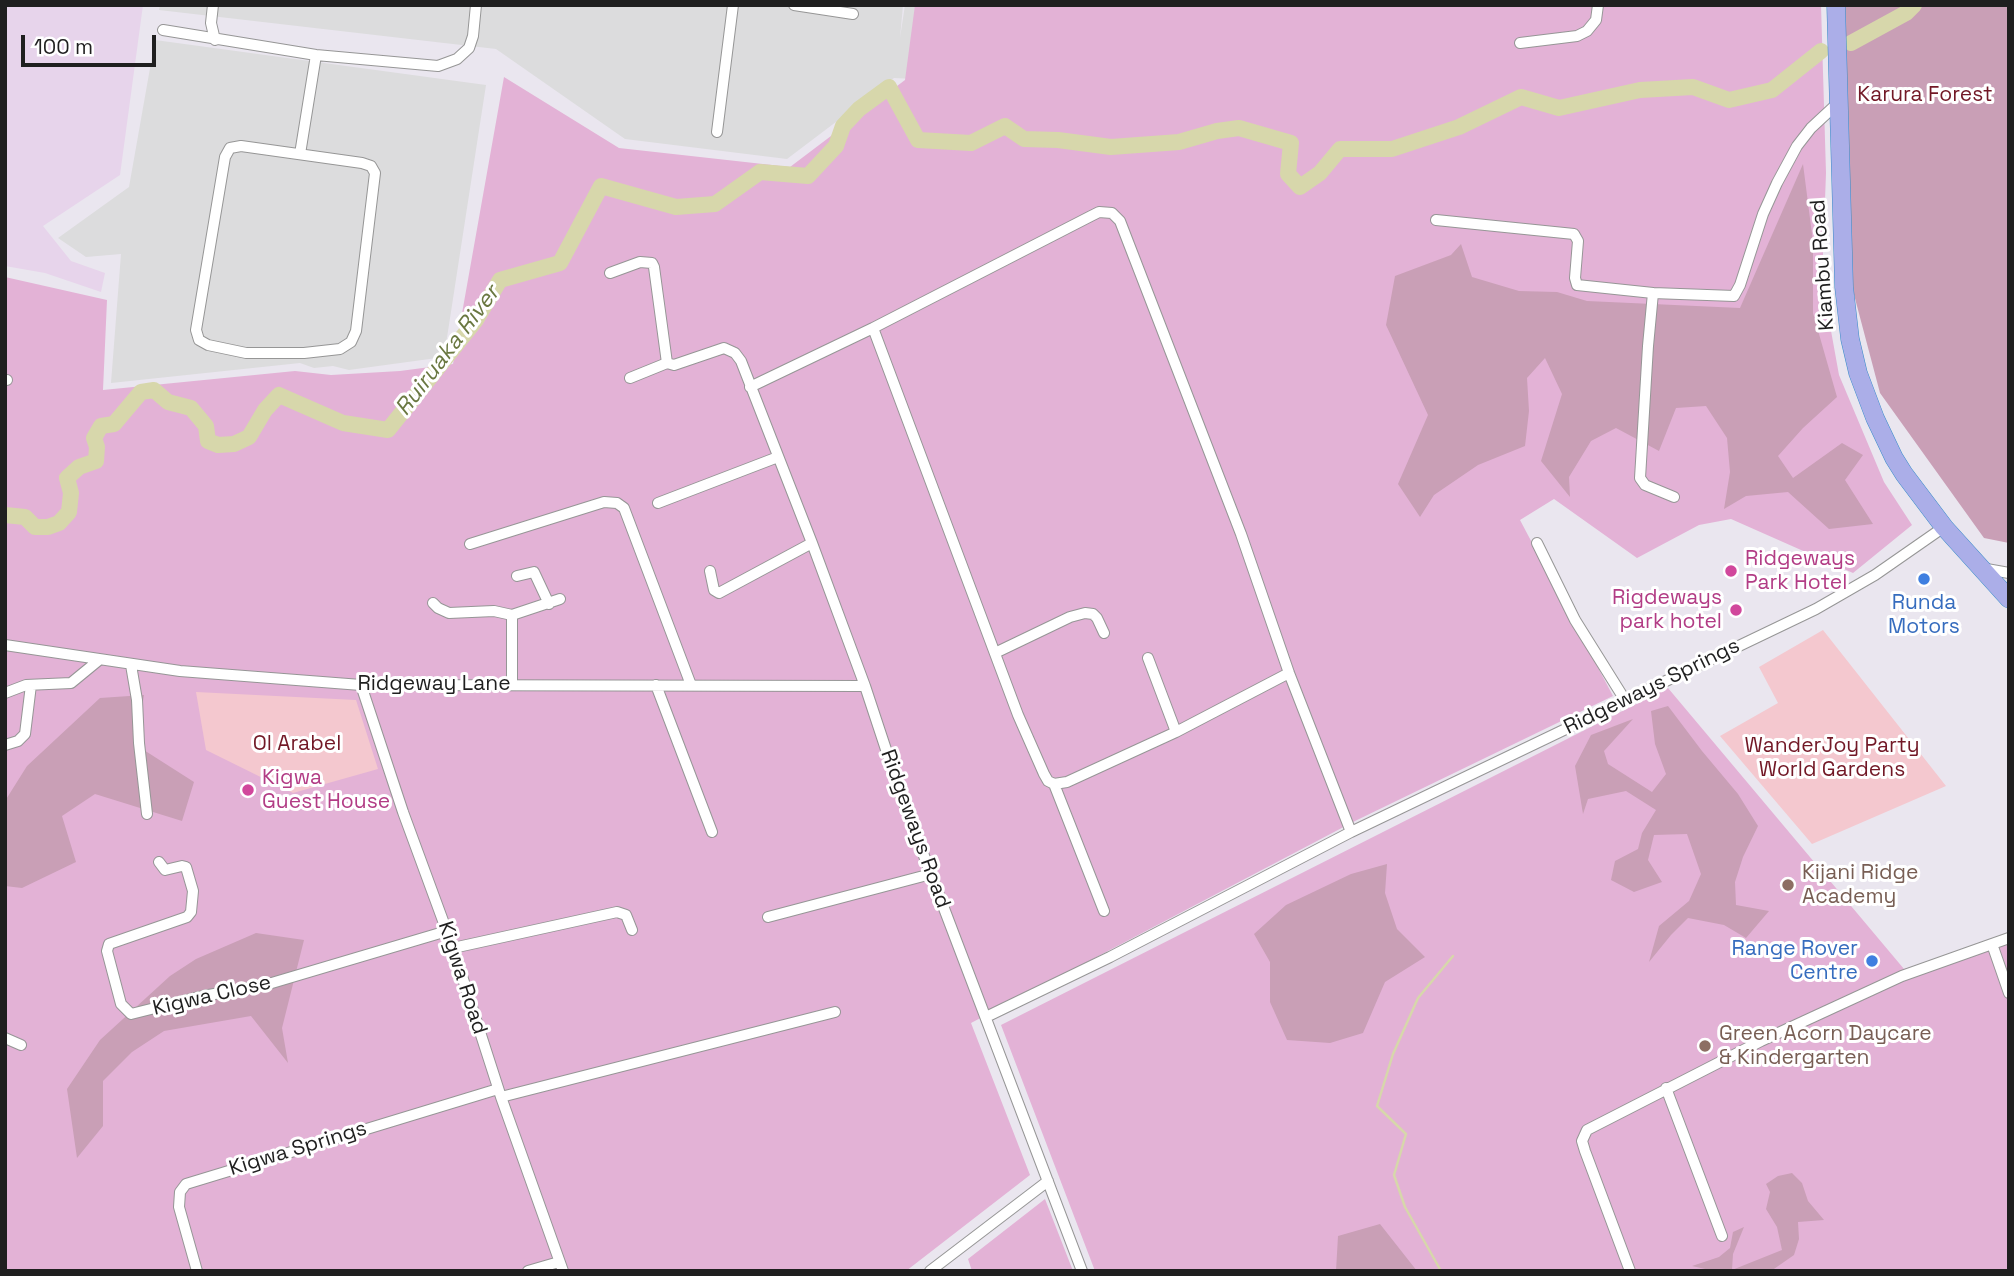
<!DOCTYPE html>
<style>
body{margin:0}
#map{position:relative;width:2014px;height:1276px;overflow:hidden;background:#eae6ef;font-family:"Space Grotesk",sans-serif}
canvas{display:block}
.frame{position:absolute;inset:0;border:7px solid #1f1f1f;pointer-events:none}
.scale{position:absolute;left:21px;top:35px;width:135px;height:32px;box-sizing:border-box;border:4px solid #1f1f1f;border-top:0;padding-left:9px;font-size:21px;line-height:24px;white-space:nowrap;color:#1f1f1f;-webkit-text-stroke:5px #fff;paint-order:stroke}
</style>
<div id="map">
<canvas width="2014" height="1276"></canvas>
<div class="frame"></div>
<div class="scale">100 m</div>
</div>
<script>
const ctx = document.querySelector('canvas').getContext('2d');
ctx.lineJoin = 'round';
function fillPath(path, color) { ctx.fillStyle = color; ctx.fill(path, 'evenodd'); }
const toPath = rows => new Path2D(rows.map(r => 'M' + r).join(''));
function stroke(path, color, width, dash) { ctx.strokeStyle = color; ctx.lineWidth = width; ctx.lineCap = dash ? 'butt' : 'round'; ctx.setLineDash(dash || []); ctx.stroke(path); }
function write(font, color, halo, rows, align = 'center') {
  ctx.font = font + ' "Space Grotesk",sans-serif'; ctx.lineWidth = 6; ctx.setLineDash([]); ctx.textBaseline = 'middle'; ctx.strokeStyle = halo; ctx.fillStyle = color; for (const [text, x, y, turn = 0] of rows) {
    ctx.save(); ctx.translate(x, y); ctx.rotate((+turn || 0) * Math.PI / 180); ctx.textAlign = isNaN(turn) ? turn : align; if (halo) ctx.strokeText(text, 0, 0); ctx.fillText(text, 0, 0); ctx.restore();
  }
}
fillPath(toPath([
 [160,5,903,5,900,38,905,5,1474,5,1453,105,894,78,787,159,625,139,496,49,159,10],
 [155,40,486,85,444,357,349,370,333,366,314,368,300,363,111,383,121,254,86,257,58,238,129,187]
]), '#dcdcdd');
fillPath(toPath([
 [5,5,143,5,120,175,43,226,71,261,105,273,101,292,45,273,5,266]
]), '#e7d4eb');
fillPath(toPath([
 [915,5,1821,5,1826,173,1822,281,1839,375,1884,482,1912,525,1853,573,1731,519,1699,525,1637,558,1554,499,1520,520,1613,696,1355,821,971,1023,1030,1175,906,1271,5,1271,5,277,107,300,103,390,295,371,331,375,400,371,453,364,504,77,619,148,790,167,905,80],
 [1668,688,1904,969,2009,938,2009,1271,1095,1271,1001,1025],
 [1045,1199,1073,1271,972,1271,968,1259]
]), '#e3b2d6');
fillPath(toPath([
 [1839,5,2009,5,2009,543,1984,538,1880,393,1843,253],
 [1803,164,1813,242,1813,313,1837,397,1803,428,1778,456,1793,478,1842,443,1863,455,1845,480,1873,524,1829,529,1788,492,1746,496,1724,509,1730,472,1727,438,1706,406,1676,408,1659,451,1616,428,1591,441,1569,477,1570,497,1541,461,1562,394,1545,358,1527,378,1529,411,1525,446,1478,465,1434,495,1420,517,1398,484,1428,415,1386,325,1395,276,1451,255,1461,244,1472,277,1519,291,1557,292,1587,301,1740,308],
 [144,695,136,745,194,782,182,821,95,794,62,816,76,862,22,888,5,886,5,801,27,766,100,698],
 [1668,706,1702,751,1738,794,1758,826,1743,857,1735,882,1736,905,1769,911,1746,938,1724,925,1688,918,1671,935,1649,962,1659,926,1689,901,1701,874,1687,834,1654,835,1648,860,1662,882,1634,892,1611,880,1615,861,1638,849,1642,833,1656,810,1626,791,1588,799,1583,814,1575,766,1591,735,1633,719,1604,751,1608,764,1652,792,1666,774,1655,744,1651,711],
 [1387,864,1385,893,1397,929,1425,957,1385,982,1363,1033,1330,1043,1287,1040,1270,1002,1270,962,1254,934,1286,905,1351,874],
 [256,933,304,940,282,1028,288,1063,251,1016,164,1031,132,1052,103,1081,103,1126,77,1158,67,1089,100,1040,170,976,196,959],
 [1792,1173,1802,1183,1808,1201,1824,1220,1798,1222,1799,1239,1794,1255,1771,1271,1714,1271,1692,1266,1719,1257,1730,1248,1733,1232,1744,1227,1733,1254,1732,1270,1782,1250,1777,1227,1766,1209,1770,1192,1766,1184,1778,1176],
 [1380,1224,1417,1271,1336,1271,1338,1236]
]), '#c99fb6');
fillPath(toPath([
 [1823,630,1946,786,1812,844,1720,736,1778,703,1759,667],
 [196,692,356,700,378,769,293,793,206,750]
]), '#f4c8cf');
stroke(toPath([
 [1441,1271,1405,1207,1394,1175,1406,1134,1377,1106,1393,1054,1418,998,1453,956]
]), '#d7d7ab', 2.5);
stroke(toPath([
 [1851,43,1906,13,1914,5],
 [5,515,25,517,35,527,48,527,59,523,69,512,71,493,67,478,79,467,96,461,97,447,94,438,101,426,114,424,141,392,154,390,168,402,191,408,206,426,208,441,218,445,234,444,249,437,265,410,279,395,343,423,388,430,476,320,500,280,560,263,601,186,676,207,715,204,760,172,808,176,836,146,843,126,859,109,889,87,918,140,971,143,1005,126,1024,139,1058,140,1111,147,1179,142,1217,131,1239,128,1291,143,1288,174,1300,187,1320,173,1340,149,1392,149,1459,127,1521,97,1559,108,1640,90,1693,87,1729,100,1772,90,1821,51]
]), '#d7d7ab', 16);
const minor = toPath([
 [213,5,211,23,215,40],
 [794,5,853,14],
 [163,30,316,55,438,66,457,59,469,48,473,36,476,5],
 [1520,43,1577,36,1587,31,1596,20,1598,5],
 [717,132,733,5],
 [241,146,362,163,371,166,375,173,356,331,351,342,340,349,304,353,246,353,208,345,199,340,196,330,225,157,230,148,241,146],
 [300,154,316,55],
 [1436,220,1574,234,1578,241,1575,278,1577,285,1653,293],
 [610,273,640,262,652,263,654,267,667,363,674,365,724,348,735,353,741,361,812,543,865,686,902,798,1082,1271],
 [873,328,1018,715,1044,774,1048,781,1054,784,1104,911],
 [630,378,667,363],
 [5,380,7,380],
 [750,387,873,328,1091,216,1099,212,1112,213,1120,221,1241,534,1289,673,1351,832,1110,957,986,1017],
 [1674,497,1645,485,1640,478,1648,346,1653,293,1734,296,1740,285,1763,214,1777,183,1797,146,1811,128,1839,102],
 [658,503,778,457],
 [1537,543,1575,620,1625,700],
 [470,544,604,502,617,503,624,508,691,685],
 [1981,568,2009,573],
 [710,571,714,590,719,593,812,543],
 [517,576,534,572,549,604],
 [433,603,438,608,449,613,494,611,512,615],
 [5,645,180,671,361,685,865,686],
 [995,653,1070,617,1085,613,1093,614,1097,618,1104,633],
 [1148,658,1176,732],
 [131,665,137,700,139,743,147,814],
 [512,684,512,615,560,599],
 [361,685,403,812,453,948,501,1097,563,1271],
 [656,685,712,832],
 [5,693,26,685,71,683,99,660],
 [5,745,18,741,25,734,31,685],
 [1054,784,1067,782,1176,732,1289,673],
 [1351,832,1816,609,1875,575,1944,527],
 [159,862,165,870,182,866,186,867,193,891,191,912,187,917,109,944,107,951,121,1004,131,1014,203,996,265,985,447,931],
 [768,917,931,874],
 [2009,938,1992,944,2009,993],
 [453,948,617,912,626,915,632,930],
 [5,1038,21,1045],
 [1666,1088,1722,1236],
 [501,1097,835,1012],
 [197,1271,179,1207,180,1192,186,1184,498,1089],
 [528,1271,559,1262],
 [930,1271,1048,1181],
 [1630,1271,1585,1151,1582,1141,1587,1130,1761,1041,1902,976,1992,944]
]);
const trunk = toPath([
 [1836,5,1844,287,1850,339,1858,373,1875,418,1894,458,1904,474,1944,527,2009,599]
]);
stroke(minor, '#969696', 12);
stroke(trunk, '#388cc8', 19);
stroke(minor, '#fff', 10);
stroke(trunk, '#abaee8', 18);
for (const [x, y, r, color] of [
 [1731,571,7,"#d1479c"],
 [1924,579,7,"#3f7fe0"],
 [1736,610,7,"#d1479c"],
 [248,790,7,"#d1479c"],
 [1788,885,7,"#8d6e63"],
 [1872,961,7,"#3f7fe0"],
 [1705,1046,7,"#8d6e63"]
]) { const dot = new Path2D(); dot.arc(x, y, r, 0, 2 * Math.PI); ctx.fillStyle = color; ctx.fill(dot); stroke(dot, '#fff', 2.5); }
write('21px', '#721826', '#fff', [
 ["Karura Forest",1925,95],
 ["Ol Arabel",297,744],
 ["WanderJoy Party",1832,746],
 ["World Gardens",1832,770]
]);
write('21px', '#1f1f1f', '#fff', [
 ["Kiambu Road",1823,265,-94],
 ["Ridgeway Lane",434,684],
 ["Ridgeways Springs",1652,687,-26],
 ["Ridgeways Road",915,829,70],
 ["Kigwa Road",462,978,72],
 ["Kigwa Close",212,996,-13],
 ["Kigwa Springs",298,1149,-17]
]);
write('21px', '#b23c85', '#fff', [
 ["Ridgeways",1745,559],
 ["Park Hotel",1745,583],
 ["Rigdeways",1722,598,"right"],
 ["park hotel",1722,622,"right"],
 ["Kigwa",262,778],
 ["Guest House",262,802]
], 'left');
write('21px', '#366cbe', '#fff', [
 ["Runda",1924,603],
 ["Motors",1924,627],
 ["Range Rover",1858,949,"right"],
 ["Centre",1858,973,"right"]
]);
write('21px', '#785e54', '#fff', [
 ["Kijani Ridge",1802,873],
 ["Academy",1802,897],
 ["Green Acorn Daycare",1719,1034],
 ["& Kindergarten",1719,1058]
], 'left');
write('italic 23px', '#6a7841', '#fff', [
 ["Ruiruaka River",448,351,-53]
]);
</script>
